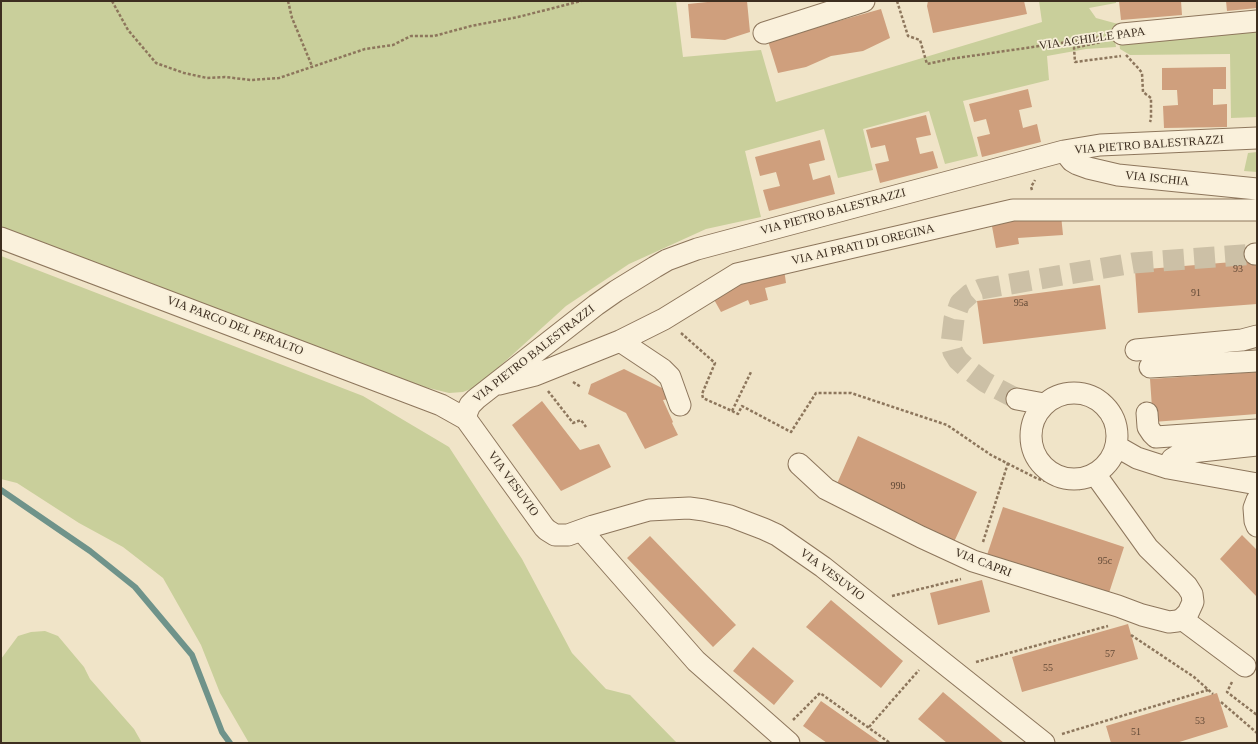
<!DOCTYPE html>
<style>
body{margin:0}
#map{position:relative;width:1258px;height:744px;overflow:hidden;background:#f0e4c8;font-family:"Times New Roman",serif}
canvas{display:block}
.frame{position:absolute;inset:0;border:2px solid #3d2e20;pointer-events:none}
</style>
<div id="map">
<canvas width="1258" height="744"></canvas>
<div class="frame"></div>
</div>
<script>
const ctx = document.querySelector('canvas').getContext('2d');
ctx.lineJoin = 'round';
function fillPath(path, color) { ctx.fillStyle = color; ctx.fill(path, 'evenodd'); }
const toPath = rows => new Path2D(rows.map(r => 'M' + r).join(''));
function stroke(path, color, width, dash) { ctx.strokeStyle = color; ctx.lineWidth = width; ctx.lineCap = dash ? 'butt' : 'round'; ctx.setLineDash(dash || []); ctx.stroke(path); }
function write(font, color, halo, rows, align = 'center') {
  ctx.font = font + ' "Times New Roman",serif'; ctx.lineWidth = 3.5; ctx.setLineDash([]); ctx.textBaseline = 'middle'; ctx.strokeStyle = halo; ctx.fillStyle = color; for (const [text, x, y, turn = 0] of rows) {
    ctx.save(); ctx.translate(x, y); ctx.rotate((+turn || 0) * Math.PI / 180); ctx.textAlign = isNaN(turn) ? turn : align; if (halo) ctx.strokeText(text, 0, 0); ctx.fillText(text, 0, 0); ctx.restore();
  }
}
fillPath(toPath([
 [1,1,676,1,683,57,761,50,776,102,1042,22,1039,1,1116,1,1116,3,1089,8,1096,18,1118,24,1114,34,1116,47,1086,49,1047,56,1049,80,963,101,978,156,945,164,929,111,863,129,873,170,838,178,824,129,745,151,761,217,706,229,629,264,566,306,478,386,463,392,449,393,372,374,1,229],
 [1257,31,1257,117,1231,118,1230,54,1130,55,1120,49,1119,41],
 [1257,152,1257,172,1244,171,1248,153],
 [1,256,363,396,449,447,522,559,572,653,606,689,630,695,677,743,249,743,220,693,201,645,163,578,123,547,79,523,17,483,1,479],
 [45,631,58,636,84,667,90,679,134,729,142,743,1,743,1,659,18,636,31,632]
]), '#c9cf9b');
stroke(toPath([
 [1,490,90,551,135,587,192,655,222,732,230,743]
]), '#6f938a', 6);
fillPath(toPath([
 [717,1,747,1,750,32,725,40,691,38,688,4],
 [928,1,1024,1,1027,14,933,33,927,6],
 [1119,1,1181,1,1182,15,1121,20],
 [1226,1,1257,1,1257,8,1227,11],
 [881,9,890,38,863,51,831,56,806,67,778,73,768,41],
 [1226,67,1226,89,1213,89,1213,105,1227,104,1227,127,1164,128,1163,106,1178,105,1177,90,1162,90,1162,68],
 [1028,89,1032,107,1019,110,1023,128,1037,124,1041,142,982,157,977,137,990,134,986,119,974,122,969,104],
 [926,115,931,135,916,138,920,154,933,151,938,168,880,183,875,164,889,161,885,145,871,148,866,130],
 [820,140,825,160,809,164,813,180,830,175,835,194,769,211,763,190,780,186,776,172,760,176,755,157],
 [1061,215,1063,235,1018,238,1019,244,996,248,991,221],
 [1257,260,1257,304,1138,313,1135,270],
 [784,269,786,283,765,288,768,300,750,305,748,300,721,312,712,296,741,282],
 [1100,285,1106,329,983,344,977,301],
 [624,369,662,388,669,399,663,400,673,422,672,423,678,435,645,449,626,413,588,394,591,384],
 [1257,372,1257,414,1153,422,1150,379],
 [542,401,580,450,599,444,611,467,561,491,512,425],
 [858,436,977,492,954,542,836,486],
 [1003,507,1124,547,1108,596,987,555],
 [1242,535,1257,550,1257,597,1220,559],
 [650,536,736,625,713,647,627,558],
 [982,580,990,612,938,625,930,593],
 [831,600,903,661,881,688,806,627],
 [1128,624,1138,659,1022,692,1012,657],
 [753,647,794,681,774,705,733,671],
 [943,692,1004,743,947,743,918,719],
 [1217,693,1228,727,1176,743,1111,743,1106,726],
 [821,701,881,743,827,743,803,726]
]), '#cf9f7d');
stroke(toPath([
 [1017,399,985,382,968,369,958,360,953,352,951,344,954,319,960,303,970,294,981,289,1133,263,1255,254]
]), '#ccc0a6', 21, [21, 10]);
const minor = toPath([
 [764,33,864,1],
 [1122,34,1257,21],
 [1064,151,1072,161,1077,164,1088,168,1118,175,1257,189],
 [1,238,441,405,466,419,544,527,547,530,555,535,568,535,593,526,649,510,668,509,689,508,704,510,730,516,764,529,777,535,823,567,1044,743],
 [1255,254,1257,254],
 [620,341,662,369,670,377,680,405],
 [1136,350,1242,340,1257,336],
 [1150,367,1257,361],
 [499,384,535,375,620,341,664,319,737,274,1013,210,1257,210],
 '1031 436a43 43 0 1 1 86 0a43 43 0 1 1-86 0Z',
 [1017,399,1044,404],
 [1147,413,1148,427,1152,433,1156,437,1257,430],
 [466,419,467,412,470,405,476,399,596,305,616,291,655,267,667,260,697,249,1064,151,1100,145,1257,138],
 [1116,446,1137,458,1168,468,1257,484],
 [799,464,826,489,921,537,973,561,1118,606,1142,615,1169,622,1177,621,1182,619,1188,613,1193,602,1192,594,1187,586,1148,548,1095,474],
 [1168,468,1172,459,1182,453,1257,445],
 [1257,500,1254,508,1255,521,1257,526],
 [582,531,696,661,789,743],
 [1182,619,1245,666]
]);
stroke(minor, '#8d765c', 23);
stroke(toPath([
 [112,1,128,30,156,63,184,73,207,78,225,77,251,80,279,78,365,49,393,45,411,36,434,36,471,26,518,17,581,1],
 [288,1,292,18,312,66],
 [897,1,908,36,920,40,927,64,950,59,1102,37],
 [1103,39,1101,42,1074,48,1075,62,1121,56],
 [1126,55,1139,69,1142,73,1143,92,1151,98,1151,119,1150,122],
 [1032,190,1031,187,1035,180],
 [681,333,715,363,702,394,703,398,732,411,751,372],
 [573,382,581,387],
 [548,391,573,423,581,420,586,427],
 [732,411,738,414,742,406,791,432,816,393,851,393,947,425,991,455,1038,479,1080,489],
 [983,542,1008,463],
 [892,596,961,579],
 [1131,635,1194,677,1213,694],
 [976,662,1108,626],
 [1232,682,1227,692,1257,715],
 [1221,702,1257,733],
 [793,720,820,693,890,743],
 [869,727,919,670],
 [1062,734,1208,690]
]), '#8d765c', 2.5, [3, 2]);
stroke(minor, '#faf1dc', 21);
write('10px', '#624a37', null, [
 ["93",1238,269],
 ["91",1196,293],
 ["95a",1021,303],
 ["99b",898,486],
 ["95c",1105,561],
 ["57",1110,654],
 ["55",1048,668],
 ["53",1200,721],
 ["51",1136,732]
]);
write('12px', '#3d2e20', '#f7eed8', [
 ["VIA ACHILLE PAPA",1092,39,-8],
 ["VIA PIETRO BALESTRAZZI",1149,145,-4],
 ["VIA ISCHIA",1157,179,6],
 ["VIA PIETRO BALESTRAZZI",833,212,-15],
 ["VIA AI PRATI DI OREGINA",863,245,-13],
 ["VIA PARCO DEL PERALTO",235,326,21],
 ["VIA PIETRO BALESTRAZZI",534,354,-38],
 ["VIA VESUVIO",513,484,54],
 ["VIA CAPRI",983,563,21],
 ["VIA VESUVIO",832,575,37]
]);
</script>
